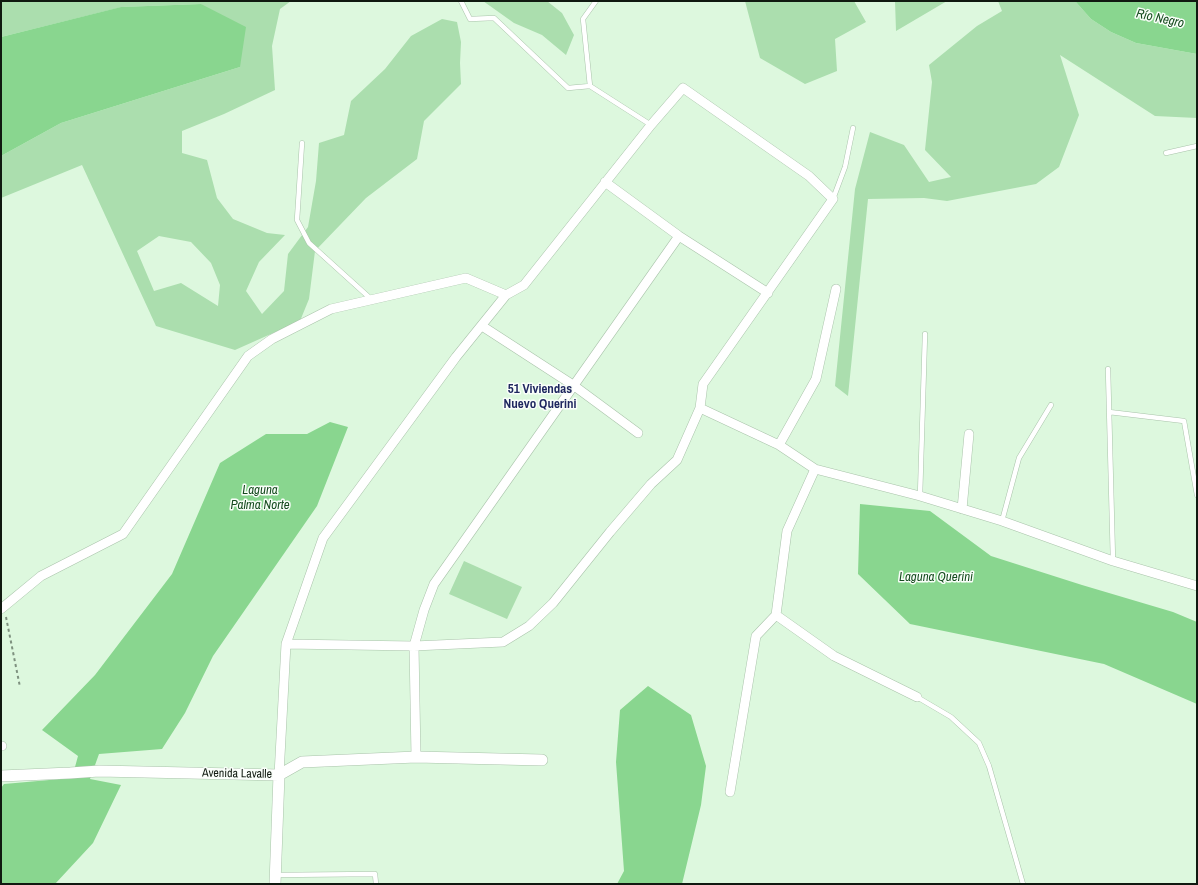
<!DOCTYPE html>
<meta charset="utf-8">
<style>
body{margin:0}
#map{position:relative;width:1198px;height:885px;overflow:hidden;background:#ddf8de;font-family:"Archivo Narrow",sans-serif}
canvas{display:block}
.frame{position:absolute;inset:0;border:2px solid #101910;pointer-events:none}
</style>
<div id="map">
<canvas width="1198" height="885"></canvas>
<div class="frame"></div>
</div>
<script>
const ctx = document.querySelector('canvas').getContext('2d');
ctx.lineJoin = 'round';
function fillPath(path, color) { ctx.fillStyle = color; ctx.fill(path, 'evenodd'); }
const toPath = rows => new Path2D(rows.map(r => 'M' + r).join(''));
function stroke(path, color, width, dash) { ctx.strokeStyle = color; ctx.lineWidth = width; ctx.lineCap = dash ? 'butt' : 'round'; ctx.setLineDash(dash || []); ctx.stroke(path); }
function write(font, color, halo, rows, align = 'center') {
  ctx.font = font + ' "Archivo Narrow",sans-serif'; ctx.lineWidth = 3; ctx.setLineDash([]); ctx.textBaseline = 'middle'; ctx.strokeStyle = halo; ctx.fillStyle = color; for (const [text, x, y, turn = 0] of rows) {
    ctx.save(); ctx.translate(x, y); ctx.rotate((+turn || 0) * Math.PI / 180); ctx.textAlign = isNaN(turn) ? turn : align; if (halo) ctx.strokeText(text, 0, 0); ctx.fillText(text, 0, 0); ctx.restore();
  }
}
fillPath(toPath([
 [1,1,291,1,280,9,272,46,275,90,224,114,182,131,182,153,207,160,217,198,233,219,267,233,285,235,259,262,246,291,262,314,284,291,288,254,308,227,316,181,319,143,344,135,351,101,385,69,411,36,442,19,457,22,461,42,460,63,461,84,424,121,417,159,366,198,315,251,309,299,300,321,235,350,156,326,82,165,1,198,1,156,61,123,240,67,201,4,122,7,1,37],
 [159,236,191,242,211,263,220,285,218,306,181,283,154,291,137,251],
 [483,1,547,1,562,13,574,35,566,55,542,35,514,23],
 [745,1,854,1,866,22,835,39,837,71,805,84,760,58],
 [895,1,947,1,896,31],
 [998,1,1075,1,1091,19,1111,32,1136,43,1197,54,1197,118,1155,116,1060,55,1079,115,1059,167,1036,184,947,201,924,198,868,199,848,396,835,386,855,189,870,132,904,145,929,182,951,177,925,150,932,82,929,65,977,26,1002,11],
 [464,561,522,587,507,619,449,594]
]), '#abdeae');
fillPath(toPath([
 [1075,1,1197,1,1197,54,1136,43,1111,32,1091,19],
 [201,4,246,27,240,67,61,123,1,156,1,37,121,7],
 [330,422,348,427,317,506,213,656,185,713,162,749,99,754,90,779,121,785,93,843,55,884,1,884,1,788,4,784,72,778,78,756,42,730,95,675,172,574,220,463,266,434,307,434],
 [860,504,930,511,991,556,1082,585,1173,612,1197,622,1197,704,1104,664,910,624,858,574],
 [648,686,691,715,706,766,701,805,682,884,617,884,624,871,616,762,620,710]
]), '#89d68f');
const service = toPath([
 [461,1,470,19,494,18,568,88,590,86,651,125],
 [590,86,583,19,596,1],
 [302,143,297,220,309,243,371,299],
 [1166,153,1197,146],
 [833,199,845,167,853,128],
 [1108,369,1113,561],
 [1109,412,1184,421,1197,495],
 [920,496,925,334],
 [1002,521,1019,458,1051,405],
 [917,697,951,717,979,743,989,766,1023,884],
 [275,875,375,874,376,884]
]);
const minor = toPath([
 [605,182,679,236,768,293],
 [482,326,573,385,638,433],
 [700,408,779,445,815,469,920,496,1002,521,1113,561,1197,586],
 [779,445,816,379,836,289],
 [962,509,969,434],
 [1,609,41,576,123,534,248,356,272,339,331,309,466,278,506,295],
 [776,615,834,656,917,697],
 [1,746,2,746],
 [416,757,414,646,424,610,434,584,679,236],
 [279,775,286,644,323,538,456,357,506,295,524,285,651,125,683,88,809,176,833,199,703,384,700,408,677,460,651,484,610,532,553,603,529,626,503,642,414,646,286,644],
 [730,792,756,636,776,615,787,531,815,469]
]);
const tertiary = toPath([
 [1,776,70,773,99,771,279,775,302,762,416,757,542,760],
 [275,884,279,775]
]);
stroke(service, '#a9c3aa', 5.5);
stroke(minor, '#a9c3aa', 10);
stroke(tertiary, '#a9c3aa', 12);
stroke(toPath([
 [6,617,20,687]
]), '#7e917f', 2, [3, 3]);
stroke(service, '#fff', 4.5);
stroke(minor, '#fff', 9);
stroke(tertiary, '#fff', 11);
write('12px', '#101910', '#f9fef9', [
 ["Avenida Lavalle",237,774,1]
]);
write('italic 13px', '#154b1e', '#f9fef9', [
 ["Río Negro",1160,19,12],
 ["Laguna",260,491],
 ["Palma Norte",260,506],
 ["Laguna Querini",936,578]
]);
write('bold 13px', '#1e275f', '#f9fef9', [
 ["51 Viviendas",540,390],
 ["Nuevo Querini",540,405]
]);
</script>
